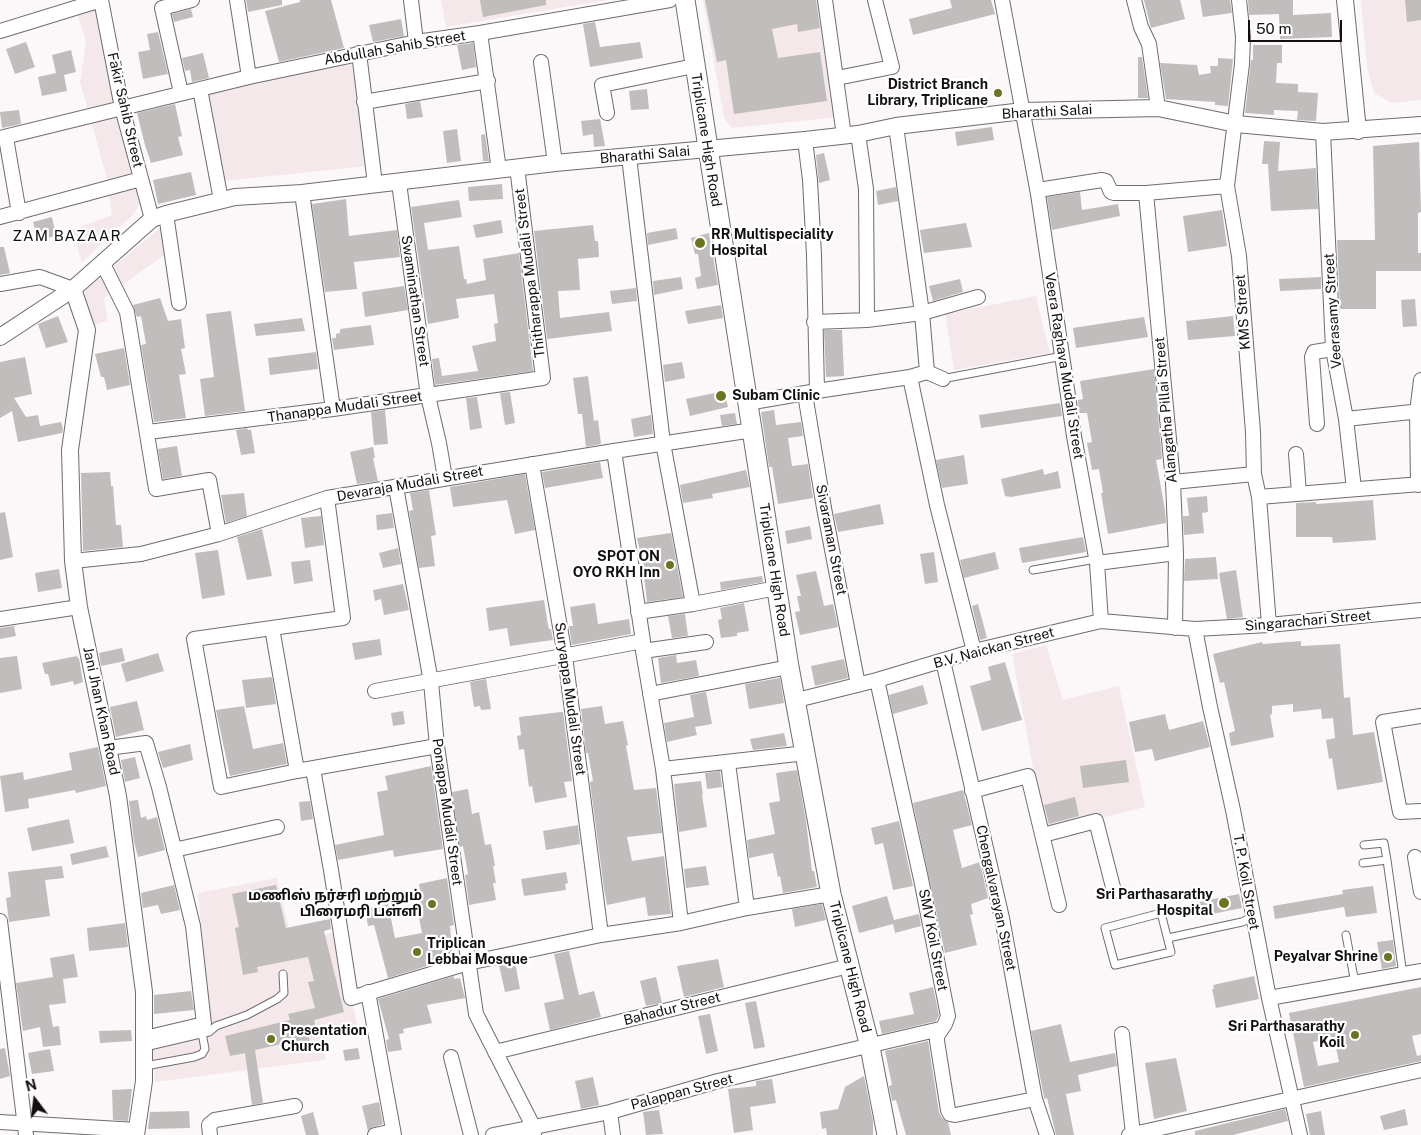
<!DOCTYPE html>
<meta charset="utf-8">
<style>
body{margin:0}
#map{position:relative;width:1421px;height:1135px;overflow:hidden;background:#fcf8f9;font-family:"Public Sans",sans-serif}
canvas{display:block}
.north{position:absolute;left:10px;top:1075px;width:50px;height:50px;-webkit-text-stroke:4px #fff;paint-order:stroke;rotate:345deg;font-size:14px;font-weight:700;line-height:20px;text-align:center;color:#110f10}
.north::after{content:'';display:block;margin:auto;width:18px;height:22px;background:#110f10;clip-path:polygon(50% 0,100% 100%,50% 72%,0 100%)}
.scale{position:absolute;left:1248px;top:20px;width:94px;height:22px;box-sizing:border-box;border:2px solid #110f10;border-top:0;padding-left:6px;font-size:15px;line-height:18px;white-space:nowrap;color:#110f10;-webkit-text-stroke:4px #fff;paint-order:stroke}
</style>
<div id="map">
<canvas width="1421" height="1135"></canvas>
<div class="north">N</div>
<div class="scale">50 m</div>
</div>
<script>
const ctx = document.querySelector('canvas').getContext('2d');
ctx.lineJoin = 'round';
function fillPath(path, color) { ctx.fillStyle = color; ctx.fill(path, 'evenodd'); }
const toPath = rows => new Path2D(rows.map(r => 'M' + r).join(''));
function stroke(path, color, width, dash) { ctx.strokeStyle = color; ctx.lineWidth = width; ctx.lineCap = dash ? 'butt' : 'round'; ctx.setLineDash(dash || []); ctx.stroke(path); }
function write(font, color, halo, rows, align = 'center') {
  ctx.font = font + ' "Public Sans","Noto Sans Tamil",sans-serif'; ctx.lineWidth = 4.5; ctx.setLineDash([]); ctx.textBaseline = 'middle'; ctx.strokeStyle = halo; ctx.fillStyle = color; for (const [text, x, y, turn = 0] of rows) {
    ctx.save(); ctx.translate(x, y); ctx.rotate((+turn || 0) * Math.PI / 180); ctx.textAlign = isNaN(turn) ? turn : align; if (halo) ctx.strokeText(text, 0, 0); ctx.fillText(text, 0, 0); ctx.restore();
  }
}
fillPath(toPath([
 [73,0,94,0,142,200,133,215,82,262,71,230,112,215,106,175,80,82,86,41],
 [441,0,607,0,446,27],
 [703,0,820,0,839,117,732,128,724,118],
 [1361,0,1421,0,1421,100,1392,103,1374,93,1367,67],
 [350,56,368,166,223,181,204,89],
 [164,225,173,249,104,298,108,321,93,325,85,302,85,290],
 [1036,296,1050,353,954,370,945,314],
 [1046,645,1063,700,1119,686,1145,807,1045,832,1012,654],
 [277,878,292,942,336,932,358,1028,323,1033,325,1060,155,1082,152,1040,211,1027,198,893]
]), '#f4e8eb');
fillPath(toPath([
 [246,0,282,0,282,5,248,12],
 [300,0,331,0,344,48,279,62,265,11,300,2],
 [480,0,546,0,546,5,483,17],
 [705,0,816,0,820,28,798,32,797,24,772,29,778,58,820,52,827,101,734,114,726,60,717,62],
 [950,0,991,0,995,14,913,35,909,19,952,8],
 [1144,0,1180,0,1185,19,1151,28],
 [1200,0,1230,0,1232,13,1203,17],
 [1248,0,1293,0,1293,15,1331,13,1332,37,1280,39,1279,14,1249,15],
 [1405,0,1421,0,1421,20,1407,22],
 [191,9,193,17,174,22,172,14],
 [401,19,404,36,373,42,369,25],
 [595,22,600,47,640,42,643,58,590,67,583,24],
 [158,32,168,74,143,79,138,52,150,50,147,34],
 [26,42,35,67,15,74,6,49],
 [473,43,476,67,462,70,457,45],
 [1253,45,1282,45,1282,63,1277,63,1276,83,1298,84,1298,92,1318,93,1316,121,1297,120,1298,111,1274,110,1274,115,1245,113,1251,60,1253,60],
 [71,50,76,72,64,75,67,91,42,96,38,77,56,73,52,55],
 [203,53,209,78,192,82,190,70,185,71,182,58],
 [1138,57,1142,57,1148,98,1138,98],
 [1218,58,1233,59,1228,106,1215,105,1215,102,1166,99,1160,63,1197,65,1199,75,1211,73,1210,66,1218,66],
 [647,89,649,109,631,110,629,91],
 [420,101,423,117,407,119,405,104],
 [175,104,182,136,178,137,183,155,151,163,145,145,137,113],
 [19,110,21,124,2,128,0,112],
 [600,119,605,146,594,147,593,134,583,136,581,121],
 [992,127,994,140,957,146,955,132],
 [457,129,461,161,447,163,443,131],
 [485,134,489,161,483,161,481,135],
 [1264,141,1280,142,1278,171,1316,168,1318,209,1271,211,1268,164,1262,164],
 [1419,142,1421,212,1418,213,1418,253,1421,253,1421,271,1376,271,1376,309,1340,309,1337,240,1375,240,1373,146],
 [824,153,830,180,819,183,816,155],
 [191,172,196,195,158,204,153,180],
 [502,184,503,199,469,201,468,187],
 [896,187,898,201,878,205,876,191],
 [1080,192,1082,210,1118,204,1120,216,1052,230,1047,197],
 [346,199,349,236,397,230,400,257,354,262,357,289,325,292,312,204],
 [459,200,462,217,424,223,428,250,459,246,464,279,466,279,467,284,486,280,483,259,519,253,533,371,435,385,432,359,439,358,442,376,478,371,472,346,496,341,494,324,498,323,494,294,456,299,459,318,428,324,411,207],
 [1222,210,1227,246,1188,252,1183,216],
 [52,217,56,236,38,240,33,222],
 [501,220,503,233,476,238,473,225],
 [966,223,972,247,924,253,920,230],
 [593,225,595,241,598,241,599,257,578,259,580,290,558,291,560,318,609,312,612,331,547,339,534,231],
 [676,228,678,239,648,245,647,233],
 [709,233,718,285,697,289,695,278,701,276,698,254,695,254,691,238],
 [0,247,4,247,10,273,0,275],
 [681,277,683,289,654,295,653,281],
 [1321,277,1321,289,1280,291,1279,279],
 [960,279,963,292,933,301,929,286],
 [404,286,408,310,365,317,362,292],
 [636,288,637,301,612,304,610,291],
 [160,298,168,321,181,319,185,348,181,349,186,374,179,375,186,418,154,422,141,345,146,344,141,316,137,317,133,305],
 [1415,299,1417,326,1403,327,1401,300],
 [721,305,723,318,688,324,685,311],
 [231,311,245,411,205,416,200,379,214,377,206,314],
 [58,316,68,342,46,348,38,324],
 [1233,316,1235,336,1188,340,1186,321],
 [1144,317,1148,337,1076,348,1073,328],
 [302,318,305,331,256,336,254,324],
 [371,325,374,345,334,350,332,338,336,338,336,334,340,333,340,329],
 [824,330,842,330,844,376,826,377],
 [124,348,130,385,107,390,104,377,101,377,95,354],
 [316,352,318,369,270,375,268,358],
 [25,357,32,394,14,398,26,417,38,415,40,426,61,422,63,429,62,433,18,442,12,411,0,418,0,362],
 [682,362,685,378,665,382,663,365],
 [1154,369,1162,459,1156,460,1165,510,1166,523,1108,534,1101,493,1103,493,1099,469,1092,470,1087,443,1092,442,1087,413,1079,413,1078,400,1083,399,1080,381],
 [588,376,594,421,598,420,601,444,586,447,582,414,578,414,573,378],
 [724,391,728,407,690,416,686,399],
 [510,392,515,423,505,425,500,393],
 [477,397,482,428,470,430,466,398],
 [1060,403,1062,416,981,428,979,415],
 [385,410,388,444,374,445,371,412],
 [774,410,776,425,801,422,803,436,788,438,792,466,808,464,813,498,778,504,772,467,769,467,761,412],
 [735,413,737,424,722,426,720,415],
 [651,415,653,434,634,437,631,419],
 [247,428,248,430,251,430,255,453,241,455,236,430],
 [177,446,182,476,163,479,158,449],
 [373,447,375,458,373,458,378,481,357,484,350,452],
 [964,455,968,484,942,488,936,460],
 [600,462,603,478,545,488,542,472],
 [1043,469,1044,475,1058,471,1061,488,1011,497,1005,496,1001,479],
 [746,470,750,487,712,494,713,498,683,503,680,485],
 [110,472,111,486,113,486,116,525,121,525,123,547,83,551,81,473],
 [525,474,535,530,515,534,507,500,453,507,450,487],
 [429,490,436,535,431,536,435,566,419,568,409,511,413,510,410,493],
 [244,493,247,516,226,523,221,495],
 [1207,496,1208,512,1202,513,1204,533,1184,535,1183,516,1189,516,1187,498],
 [1373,500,1376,540,1333,543,1332,537,1296,537,1296,503,1316,502,1316,504],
 [880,504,884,524,838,532,834,514],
 [5,512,13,557,0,560,0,513],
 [392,513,394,528,377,530,376,515],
 [321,516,324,545,305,548,301,518],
 [810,526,812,539,787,544,785,531],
 [262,529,272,576,247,580,237,537],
 [671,533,683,597,647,602,642,559,637,538],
 [1083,537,1086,552,1022,563,1019,548],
 [398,548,401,564,383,568,379,553],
 [218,550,225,595,202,599,195,553],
 [934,552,938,582,925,584,920,554],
 [995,552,999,569,964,578,960,560],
 [1216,557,1218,579,1184,581,1185,559],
 [310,560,313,581,294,584,291,562],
 [59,569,62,588,38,592,35,573],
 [1236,570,1243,617,1227,619,1219,573],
 [816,571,824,606,833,604,838,627,800,635,795,612,800,611,797,596,801,596,796,575],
 [762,576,763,582,721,590,720,582],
 [403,584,409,610,384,615,381,599,375,601,373,590],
 [544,600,548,625,549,629,551,629,553,640,510,646,507,628,489,631,486,608],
 [595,603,598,624,629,619,631,634,572,645,569,626,573,626,570,607],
 [744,603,749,631,737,633,737,636,721,638,718,620,722,619,720,608],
 [978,604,987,638,980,640,972,606],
 [685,614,688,636,672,638,668,616],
 [14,626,16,636,0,639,0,628],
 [380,639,382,655,355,660,352,643],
 [1301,641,1301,646,1340,644,1344,698,1350,697,1353,735,1374,732,1383,782,1337,790,1332,758,1329,759,1326,740,1335,738,1333,718,1322,719,1321,709,1293,712,1293,704,1272,706,1272,714,1270,715,1274,737,1231,746,1229,733,1235,731,1224,682,1220,683,1213,654,1262,642,1263,644],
 [122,648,125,661,101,666,99,653],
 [158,653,164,671,126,682,121,664],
 [676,655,677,663,696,660,699,676,661,683,658,658],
 [17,656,22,689,0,693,0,658],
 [77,656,78,658,79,658,83,682,74,685,73,681,51,686,48,674,45,674,42,663],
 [844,659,848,678,815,686,811,666],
 [1005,662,1022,720,982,731,970,686,991,680,988,667],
 [272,677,276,704,246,708,242,680],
 [780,678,784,703,749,709,745,684],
 [486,679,491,709,481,710,480,706,474,707,470,682],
 [923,685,928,704,893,714,889,695],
 [706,692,712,724,695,727,697,735,667,742,664,723,694,717,690,695],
 [137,701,144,730,116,737,110,707],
 [244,706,253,749,283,743,287,764,230,776,216,710],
 [602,706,605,724,623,721,628,745,626,746,634,790,656,788,662,833,627,837,632,861,664,856,671,914,648,916,645,897,607,905,604,889,590,782,593,781,588,753,586,753,581,709],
 [403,711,405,724,393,726,391,713],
 [561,712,563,712,572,781,564,782,567,797,535,803,532,786,529,787,524,749,519,750,517,736,521,735,519,717],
 [1165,714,1169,730,1203,721,1210,747,1155,761,1152,749,1135,752,1129,722],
 [784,733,787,746,753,750,750,739],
 [190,744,193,760,163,768,158,752],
 [98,747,106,786,76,793,75,790,28,799,29,808,5,812,0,776,23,772,24,780,72,770,69,753],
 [135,757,140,778,125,782,121,760],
 [1126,760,1129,782,1083,788,1080,766],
 [431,766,443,849,394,857,393,850,338,860,335,845,384,835,377,792,388,790,385,776],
 [797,770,806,821,812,871,814,871,817,887,783,893,780,876,778,877,773,853,749,858,747,840,775,834,769,803,780,801,776,773],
 [720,771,722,787,707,789,705,773],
 [701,781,703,795,702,795,707,827,679,832,674,784],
 [468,789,472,814,479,812,485,845,491,844,495,866,493,866,496,883,493,883,496,900,469,905,465,875,468,874,463,846,460,847,452,792],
 [963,790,972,825,953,830,962,868,980,862,988,898,971,904,973,914,970,915,977,945,945,953,913,803],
 [1075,797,1079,816,1049,824,1044,805],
 [138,800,141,818,146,816,147,820,157,817,165,850,138,857,134,842,129,801],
 [310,801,313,819,301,821,299,802],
 [69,819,74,843,32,851,27,828],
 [899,821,913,886,893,890,883,843,875,845,871,828],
 [578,825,580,844,546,850,543,831],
 [106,846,109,857,72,865,70,854],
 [62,866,64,878,45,880,50,916,9,922,6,898,11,897,8,872],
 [706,866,709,885,686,888,684,869],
 [566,872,568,883,565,884,566,890,524,896,521,879],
 [447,878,454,925,450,926,453,958,388,978,374,925,368,926,365,909,388,904,395,938,422,933,416,902,422,901,419,884],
 [174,885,180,910,161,914,158,905,143,908,141,893],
 [276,885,286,928,330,919,331,929,324,931,344,1012,314,1020,318,1035,309,1037,311,1045,296,1048,295,1041,255,1050,263,1103,252,1105,245,1053,230,1056,225,1036,290,1020,288,1014,315,1008,308,982,314,981,308,957,257,967,258,972,243,975,235,928,239,927,232,894],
 [1373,886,1377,913,1346,917,1344,907,1275,919,1273,906,1343,894,1342,890],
 [1239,894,1242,908,1202,916,1199,902],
 [887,896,894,920,919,914,921,926,895,933,893,924,859,933,852,906],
 [822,904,826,920,795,927,792,909],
 [125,923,128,947,89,951,87,928],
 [1393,940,1396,966,1382,969,1377,942],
 [569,951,579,995,594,991,601,1017,550,1030,544,1003,564,999,554,954],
 [74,954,78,977,63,979,66,1003,49,1005,53,1027,59,1026,61,1045,43,1047,40,1027,23,1031,16,983,53,977,50,958],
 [718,959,724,987,684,997,677,966],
 [515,962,520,989,505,992,499,965],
 [454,976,454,979,460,978,465,998,427,1005,432,1023,403,1029,404,1033,399,1034,402,1050,388,1052,386,1040,389,1039,378,999],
 [1254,976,1259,999,1216,1008,1212,989,1214,989,1213,985],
 [656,977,662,1003,646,1006,640,981],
 [933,987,939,1015,936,1021,882,1034,879,1021,914,1014,909,993],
 [1421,987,1421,1034,1412,1036,1417,1056,1421,1055,1421,1061,1304,1087,1289,1013],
 [1334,1038,1339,1062,1318,1066,1313,1042],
 [191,991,194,1010,154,1014,154,995],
 [756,1001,765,1047,754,1049,745,1003],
 [710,1014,718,1051,706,1054,698,1016],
 [1061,1024,1070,1062,1115,1053,1117,1066,1078,1075,1081,1091,1066,1094,1074,1135,1056,1135,1047,1098,1044,1099,1044,1097,1031,1031],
 [131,1030,132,1041,100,1043,99,1031],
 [928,1041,939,1112,942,1118,948,1122,951,1135,906,1135,896,1100,892,1101,889,1086,892,1085,885,1051],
 [5,1048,10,1076,0,1079,0,1049],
 [358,1048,360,1059,345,1061,343,1050],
 [50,1049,54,1071,32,1074,28,1053],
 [1176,1058,1187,1111,1154,1119,1145,1063],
 [864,1076,873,1121,873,1135,827,1135,826,1128,822,1129,820,1112,838,1109,845,1087],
 [593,1077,599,1105,581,1109,575,1081],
 [772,1079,776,1103,750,1107,753,1130,734,1133,728,1089,756,1086,756,1081],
 [132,1089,128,1121,113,1120,112,1090],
 [379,1102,383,1124,373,1127,368,1131,362,1106],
 [1285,1109,1288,1121,1233,1135,1195,1135,1195,1131],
 [1405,1109,1408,1125,1384,1130,1380,1116],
 [659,1110,663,1134,646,1135,643,1112],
 [189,1111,190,1128,148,1129,150,1112],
 [1321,1111,1325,1135,1310,1135,1306,1114],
 [313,1112,319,1135,306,1135,301,1116]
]), '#c1bdbd');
const service = toPath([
 [947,378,1063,356],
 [1033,570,1096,559],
 [1364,845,1384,843,1387,860],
 [1363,863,1387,860,1403,975],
 [1161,913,1171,952,1115,965,1105,928,1161,913],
 [1346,935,1355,983],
 [1168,938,1242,922,1252,917],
 [145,1047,209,1032,216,1026,247,1015,277,999,284,993,283,974],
 [145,1066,194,1057,202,1054,205,1049,202,1033]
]);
const minor = toPath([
 [101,0,122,108,152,219],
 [237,0,249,77],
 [411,0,416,42],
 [825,0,844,136],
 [1002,0,1038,194,1074,436,1097,563,1101,621],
 [1134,0,1141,27,1149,44,1158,108],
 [1239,0,1243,37,1242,64,1227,186,1239,256,1253,432,1254,474,1259,497,1269,625],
 [0,31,101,0],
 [480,33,499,170],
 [359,53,375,184],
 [541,62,555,163],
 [837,78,892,67,875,0],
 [200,89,221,200],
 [181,93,162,8,192,0],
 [364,102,488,81],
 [607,113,602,85,694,66],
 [896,126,922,313,927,372],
 [1323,132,1333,349,1346,419,1354,489],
 [858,134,866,189,867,320],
 [0,138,249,77,416,42,480,33,670,0],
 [6,138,19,213],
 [805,140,810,180,814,255,817,391],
 [629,157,663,443,693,604],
 [399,183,428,396,439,443,445,478],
 [1038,190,1102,180,1106,181,1111,192,1114,193,1146,193,1227,186],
 [302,193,333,409],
 [1146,193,1173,482,1176,553,1175,628],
 [166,214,179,303],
 [0,217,141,179],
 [103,264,127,312,156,489,209,480,219,534],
 [0,284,40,277,73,289],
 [814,322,867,320,922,313,978,297],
 [910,377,937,505,974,651],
 [805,394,824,508,858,685],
 [747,403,817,391,910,377,927,372,943,379],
 [1346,419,1421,411],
 [1317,424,1312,357,1314,352,1333,349],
 [148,432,333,409,543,378,517,167],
 [614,451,643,641,643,651,663,769,681,923],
 [1296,454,1299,493],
 [532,464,565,656,601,935],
 [1173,482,1254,474],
 [1418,485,1417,412,1421,380],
 [396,487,431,682,437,746,476,1014,533,1126,534,1135],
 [1259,497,1421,484],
 [327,498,343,618,194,639,221,787,297,771,437,746],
 [73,561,141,554,219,534,327,498,614,451,753,430],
 [1097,563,1176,553],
 [638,612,693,604,777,588],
 [0,619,79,607],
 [272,628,297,771],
 [1195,629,1210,707,1233,810,1269,998,1300,1135],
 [643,651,706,642],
 [943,661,1002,918,1035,1099,1047,1135],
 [877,680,921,879,948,1016,945,1024,937,1036,937,1041,948,1110,950,1114,955,1115,1035,1099],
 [375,691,643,641],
 [650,694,789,667],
 [797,700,877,680,974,651,1101,621,1195,629,1269,625,1421,610],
 [1421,716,1383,722,1400,812,1421,811],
 [108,748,146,743,159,787,193,926,204,1024,145,1038],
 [728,763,747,908],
 [313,769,331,870,351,998,468,963,601,935,681,923,747,908,831,894],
 [663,769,806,753],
 [972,791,1028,776,1059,905],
 [1043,835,1096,821,1114,891],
 [174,850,277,827],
 [1415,857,1421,892],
 [0,921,26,1135],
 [368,992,394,1135],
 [1269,998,1421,971],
 [1122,1034,1133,1134],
 [495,1052,849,966],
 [451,1057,471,1135],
 [610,1112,613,1135],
 [0,1122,137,1130],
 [210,1135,209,1125,215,1120,295,1106],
 [375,1135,393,1131],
 [493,1135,610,1112,718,1081,940,1029],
 [1129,1135,1421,1070]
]);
const tertiary = toPath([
 [1345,0,1358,131],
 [73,289,87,330,70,450,73,561,79,607,118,796,144,992,144,1081,136,1135],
 [0,337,73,289,152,219,166,214,235,197,302,193,555,163,805,140,858,134,896,126,1023,111,1158,108,1236,124,1323,132,1421,125]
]);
const secondary = toPath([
 [685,0,789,667,831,894,870,1047,887,1135]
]);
stroke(service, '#6f6c6c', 9);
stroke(minor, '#6f6c6c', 16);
stroke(tertiary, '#6f6c6c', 18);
stroke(secondary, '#6f6c6c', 21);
stroke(service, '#fff', 7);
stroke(minor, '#fff', 14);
stroke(tertiary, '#fff', 16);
stroke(secondary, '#fff', 19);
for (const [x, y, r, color] of [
 [998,93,5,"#697520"],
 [700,243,6,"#697520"],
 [721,396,6,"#697520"],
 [670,565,5,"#697520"],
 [1224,903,6,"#697520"],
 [432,904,5,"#697520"],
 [417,952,5,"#697520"],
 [1388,957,5,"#697520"],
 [1355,1035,5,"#697520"],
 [271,1039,5,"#697520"]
]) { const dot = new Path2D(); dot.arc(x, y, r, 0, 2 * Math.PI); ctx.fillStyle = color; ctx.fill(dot); stroke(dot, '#fff', 2); }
write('14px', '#110f10', '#fff', [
 ["Abdullah Sahib Street",395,48,-10],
 ["Fakir Sahib Street",125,110,77],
 ["Bharathi Salai",1047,112,-3],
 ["Triplicane High Road",706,140,81],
 ["Bharathi Salai",645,155,-5],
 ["Thitharappa Mudali Street",530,273,-97],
 ["Swaminathan Street",415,301,82],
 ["Veerasamy Street",1333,311,-94],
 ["KMS Street",1243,312,-94],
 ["Veera Raghava Mudali Street",1064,366,81],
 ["Thanappa Mudali Street",345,407,-8],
 ["Alangatha Pillai Street",1166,410,-95],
 ["Devaraja Mudali Street",410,484,-10],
 ["Sivaraman Street",831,540,79],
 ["Triplicane High Road",774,570,81],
 ["Singarachari Street",1308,621,-5],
 ["B.V. Naickan Street",994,648,-15],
 ["Suryappa Mudali Street",570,699,82],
 ["Jani Jhan Khan Road",101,711,78],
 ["Ponappa Mudali Street",447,812,82],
 ["T. P. Koil Street",1246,882,80],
 ["Chengalvarayan Street",996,898,78],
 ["SMV Koil Street",933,940,79],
 ["Triplicane High Road",850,967,76],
 ["Bahadur Street",672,1009,-14],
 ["Palappan Street",682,1092,-15]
]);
write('bold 14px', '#110f10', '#fff', [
 ["District Branch",988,85],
 ["Library, Triplicane",988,101],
 ["RR Multispeciality",711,235,"left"],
 ["Hospital",711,251,"left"],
 ["Subam Clinic",732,396,"left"],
 ["SPOT ON",660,557],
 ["OYO RKH Inn",660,573],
 ["Sri Parthasarathy",1213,895],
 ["Hospital",1213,911],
 ["மணிஸ் நர்சரி மற்றும்",422,896],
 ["பிரைமரி பள்ளி",422,912],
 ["Triplican",427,944,"left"],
 ["Lebbai Mosque",427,960,"left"],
 ["Peyalvar Shrine",1378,957],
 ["Sri Parthasarathy",1345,1027],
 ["Koil",1345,1043],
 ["Presentation",281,1031,"left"],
 ["Church",281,1047,"left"]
], 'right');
ctx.letterSpacing = '1px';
write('15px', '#110f10', '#fff', [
 ["ZAM BAZAAR",67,236]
]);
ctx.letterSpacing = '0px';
</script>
